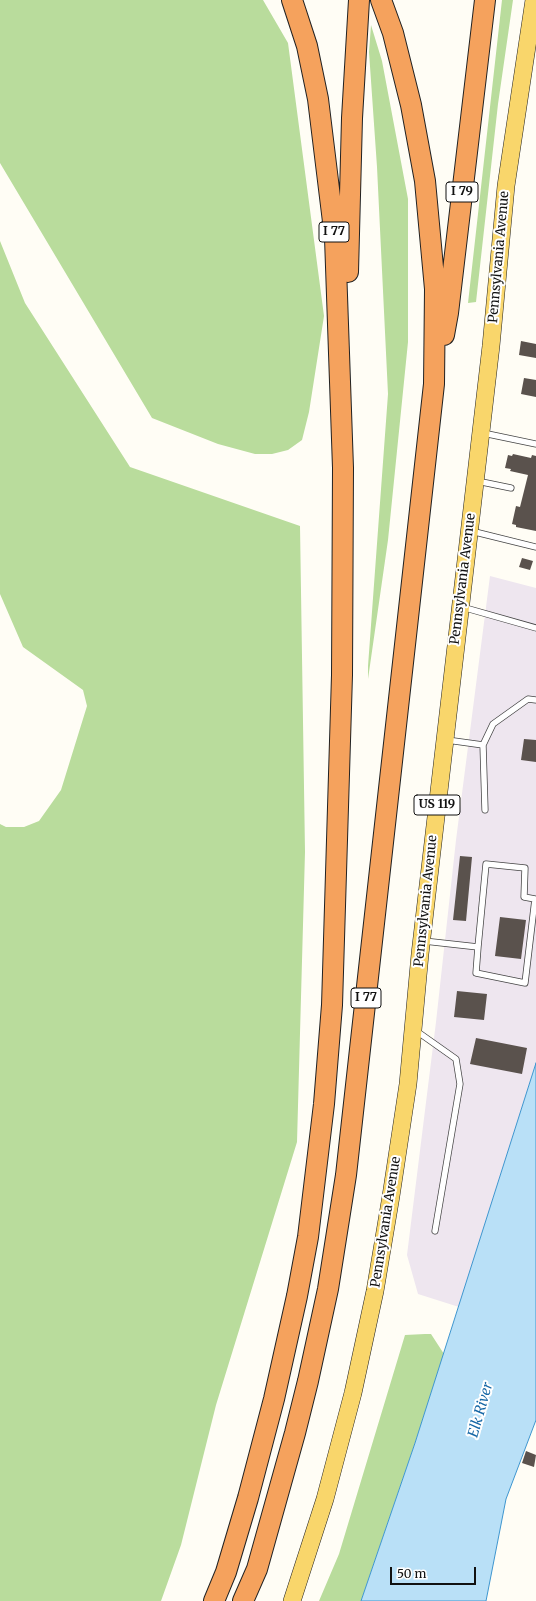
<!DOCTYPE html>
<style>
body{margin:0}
#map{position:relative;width:536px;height:1601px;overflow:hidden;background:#fffdf5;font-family:Merriweather,serif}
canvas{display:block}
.scale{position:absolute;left:390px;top:1567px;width:86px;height:18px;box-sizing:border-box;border:2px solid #111;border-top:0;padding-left:5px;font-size:12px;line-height:14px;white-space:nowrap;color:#111;-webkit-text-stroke:3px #fff;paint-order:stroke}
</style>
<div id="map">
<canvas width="536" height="1601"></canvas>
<div class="scale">50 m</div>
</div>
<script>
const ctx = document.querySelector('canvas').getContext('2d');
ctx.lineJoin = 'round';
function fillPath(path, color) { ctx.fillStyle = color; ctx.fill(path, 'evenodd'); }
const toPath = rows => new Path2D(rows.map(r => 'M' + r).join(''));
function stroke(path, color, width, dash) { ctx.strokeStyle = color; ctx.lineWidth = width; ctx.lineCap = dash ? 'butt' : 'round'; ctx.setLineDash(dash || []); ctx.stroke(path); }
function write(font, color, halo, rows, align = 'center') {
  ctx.font = font + ' Merriweather,serif'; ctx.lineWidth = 4; ctx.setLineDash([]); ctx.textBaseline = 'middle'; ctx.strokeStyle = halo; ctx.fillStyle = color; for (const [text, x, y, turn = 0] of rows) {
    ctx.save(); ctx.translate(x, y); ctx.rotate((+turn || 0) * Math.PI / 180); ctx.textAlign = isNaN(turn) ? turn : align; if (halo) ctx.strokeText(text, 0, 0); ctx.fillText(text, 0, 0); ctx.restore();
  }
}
fillPath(toPath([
 [490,576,536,588,536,1063,459,1307,418,1294,407,1255,436,1022,456,840]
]), '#eee6ef');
fillPath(toPath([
 [0,0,263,0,288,43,324,316,309,412,302,440,288,450,272,454,255,454,218,444,152,418,0,163],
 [502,0,513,0,498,104,476,302,468,303],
 [371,25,382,61,408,199,408,342,388,540,368,679,368,666,388,394,377,167,369,52],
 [0,241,25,303,130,467,300,526,305,852,297,1142,216,1405,181,1545,161,1601,0,1601,0,824,6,827,24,827,39,821,61,790,87,706,83,690,23,647,0,594],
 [425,1334,431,1334,444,1354,415,1443,361,1601,319,1601,339,1554,405,1335]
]), '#b9dc9c');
const water = toPath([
 [536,1063,536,1420,506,1499,486,1601,361,1601,415,1443,536,1063]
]);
fillPath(water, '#b9e0f7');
stroke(water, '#3f96cf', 1);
fillPath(toPath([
 [521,341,536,344,536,358,519,355],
 [524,378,536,380,536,397,521,394],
 [513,454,531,458,532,455,536,456,536,531,516,527,516,525,512,524,516,506,520,507,528,475,510,471,511,469,505,468,508,455,512,456],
 [522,558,533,561,530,570,519,567],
 [524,739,536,740,536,762,521,760],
 [460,856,472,857,466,921,453,920],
 [500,917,526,920,521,959,495,956],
 [457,991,487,994,484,1020,454,1017],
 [476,1038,527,1048,522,1074,470,1064],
 [526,1451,536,1455,534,1467,522,1463]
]), '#5a524d');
const lane = toPath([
 [483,433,536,444],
 [477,481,511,488],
 [471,531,536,547],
 [462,607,536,628],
 [447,740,483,745,485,810],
 [483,745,493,724,528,699,536,700],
 [424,941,478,947,476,973,525,983,535,899,524,897,525,868,486,864,478,947],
 [415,1030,456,1059,460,1084,435,1231]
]);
const primary = toPath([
 [292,1601,325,1499,353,1393,375,1291,391,1196,408,1084,420,954,491,346,506,186,534,0]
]);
const highway = toPath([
 [348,272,352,118,359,0],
 [444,335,448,313,485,0],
 [214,1601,226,1572,248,1498,274,1399,297,1296,308,1237,324,1104,332,1005,342,675,343,468,335,238,318,99,307,46,292,0],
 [243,1601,257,1569,295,1433,308,1381,328,1289,346,1175,434,384,435,289,425,181,411,105,393,33,381,0]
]);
stroke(lane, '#444', 7);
stroke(primary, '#222', 18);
stroke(highway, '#222', 22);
stroke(lane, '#fff', 5.5);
stroke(primary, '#f9d66b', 17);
stroke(highway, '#f5a25d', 20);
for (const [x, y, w] of [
 [462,192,32],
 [334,232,30],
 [437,805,46],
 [366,998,30]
]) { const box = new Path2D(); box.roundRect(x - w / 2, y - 10, w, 20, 3); ctx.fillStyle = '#fff'; ctx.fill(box); stroke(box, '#111', 1); }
write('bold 12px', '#111', null, [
 ["I 79",462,192],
 ["I 77",334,232],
 ["US 119",437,805],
 ["I 77",366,998]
]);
write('13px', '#111', '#fff', [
 ["Pennsylvania Avenue",499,257,-85],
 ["Pennsylvania Avenue",463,579,-83],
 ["Pennsylvania Avenue",426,901,-84],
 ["Pennsylvania Avenue",386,1222,-81]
]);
write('italic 14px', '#1768a6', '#fff', [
 ["Elk River",481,1410,-74]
]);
</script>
